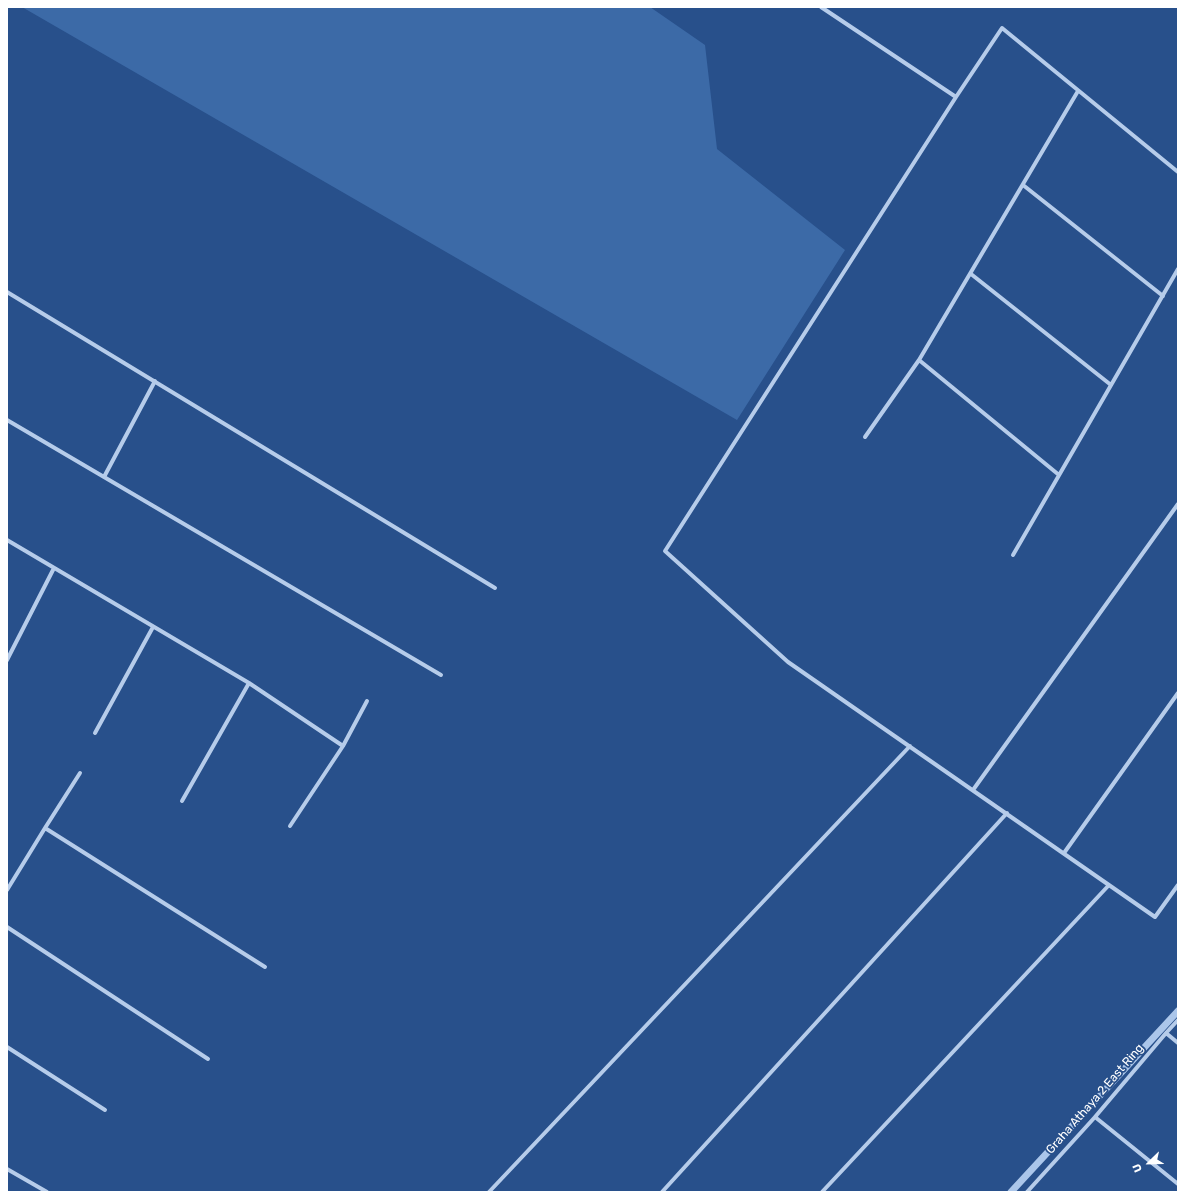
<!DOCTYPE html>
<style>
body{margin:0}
#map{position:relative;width:1185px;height:1199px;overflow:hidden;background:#28508b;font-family:Rubik,sans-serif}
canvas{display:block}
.frame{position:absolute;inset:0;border:8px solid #fff;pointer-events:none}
.north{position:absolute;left:1129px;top:1143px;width:40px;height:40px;-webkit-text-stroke:3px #28508b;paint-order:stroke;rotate:247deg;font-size:11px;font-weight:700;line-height:16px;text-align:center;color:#fff}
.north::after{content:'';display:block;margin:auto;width:14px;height:18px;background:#fff;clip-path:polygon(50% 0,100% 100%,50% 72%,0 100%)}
</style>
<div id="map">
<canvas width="1185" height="1199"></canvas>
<div class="frame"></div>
<div class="north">U</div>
</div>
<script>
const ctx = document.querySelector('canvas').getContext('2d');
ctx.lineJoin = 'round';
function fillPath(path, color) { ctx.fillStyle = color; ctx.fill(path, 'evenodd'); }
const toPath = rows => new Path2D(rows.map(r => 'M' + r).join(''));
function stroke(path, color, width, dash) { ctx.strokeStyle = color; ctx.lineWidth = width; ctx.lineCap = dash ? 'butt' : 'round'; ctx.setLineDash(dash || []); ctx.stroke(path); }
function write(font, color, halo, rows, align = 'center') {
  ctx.font = font + ' Rubik,sans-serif'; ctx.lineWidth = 3.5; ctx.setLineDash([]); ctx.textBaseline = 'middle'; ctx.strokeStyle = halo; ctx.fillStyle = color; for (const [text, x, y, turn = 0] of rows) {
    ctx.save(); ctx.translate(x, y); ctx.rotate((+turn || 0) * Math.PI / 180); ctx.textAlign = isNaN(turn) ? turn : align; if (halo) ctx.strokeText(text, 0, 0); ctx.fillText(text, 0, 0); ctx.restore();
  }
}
fillPath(toPath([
 [22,7,650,7,705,45,717,149,845,250,737,420]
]), '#3c6aa7');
stroke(toPath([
 [1011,1192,1178,1011]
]), '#abc6ea', 7);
stroke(toPath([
 [821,7,956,97,1002,28,1178,172],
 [956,97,665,551,788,662,1155,917,1178,885],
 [1023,185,1163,296],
 [971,274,1111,385],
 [7,292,495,588],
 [7,420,441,675],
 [865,437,919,360],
 [1059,475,919,360,1078,91],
 [104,477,155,381],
 [7,540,249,683,343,746],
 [1013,555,1178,269],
 [7,660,54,568],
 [95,733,153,627],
 [973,790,1178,504],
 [182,801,249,683],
 [290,826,343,746,367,701],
 [45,828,265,967],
 [1064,853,1178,693],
 [7,890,45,828,80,773],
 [7,927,208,1059],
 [1166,1033,1178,1043],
 [7,1047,105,1110],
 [1095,1117,1178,1184],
 [7,1169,47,1192],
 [489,1192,910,746],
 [662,1192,1007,813],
 [822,1192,1109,885],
 [1027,1192,1095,1117,1166,1033,1178,1020]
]), '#b6ccea', 4);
write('12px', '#fff', '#28508b', [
 ["Graha Athaya 2 East Ring",1095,1099,-49]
]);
</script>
